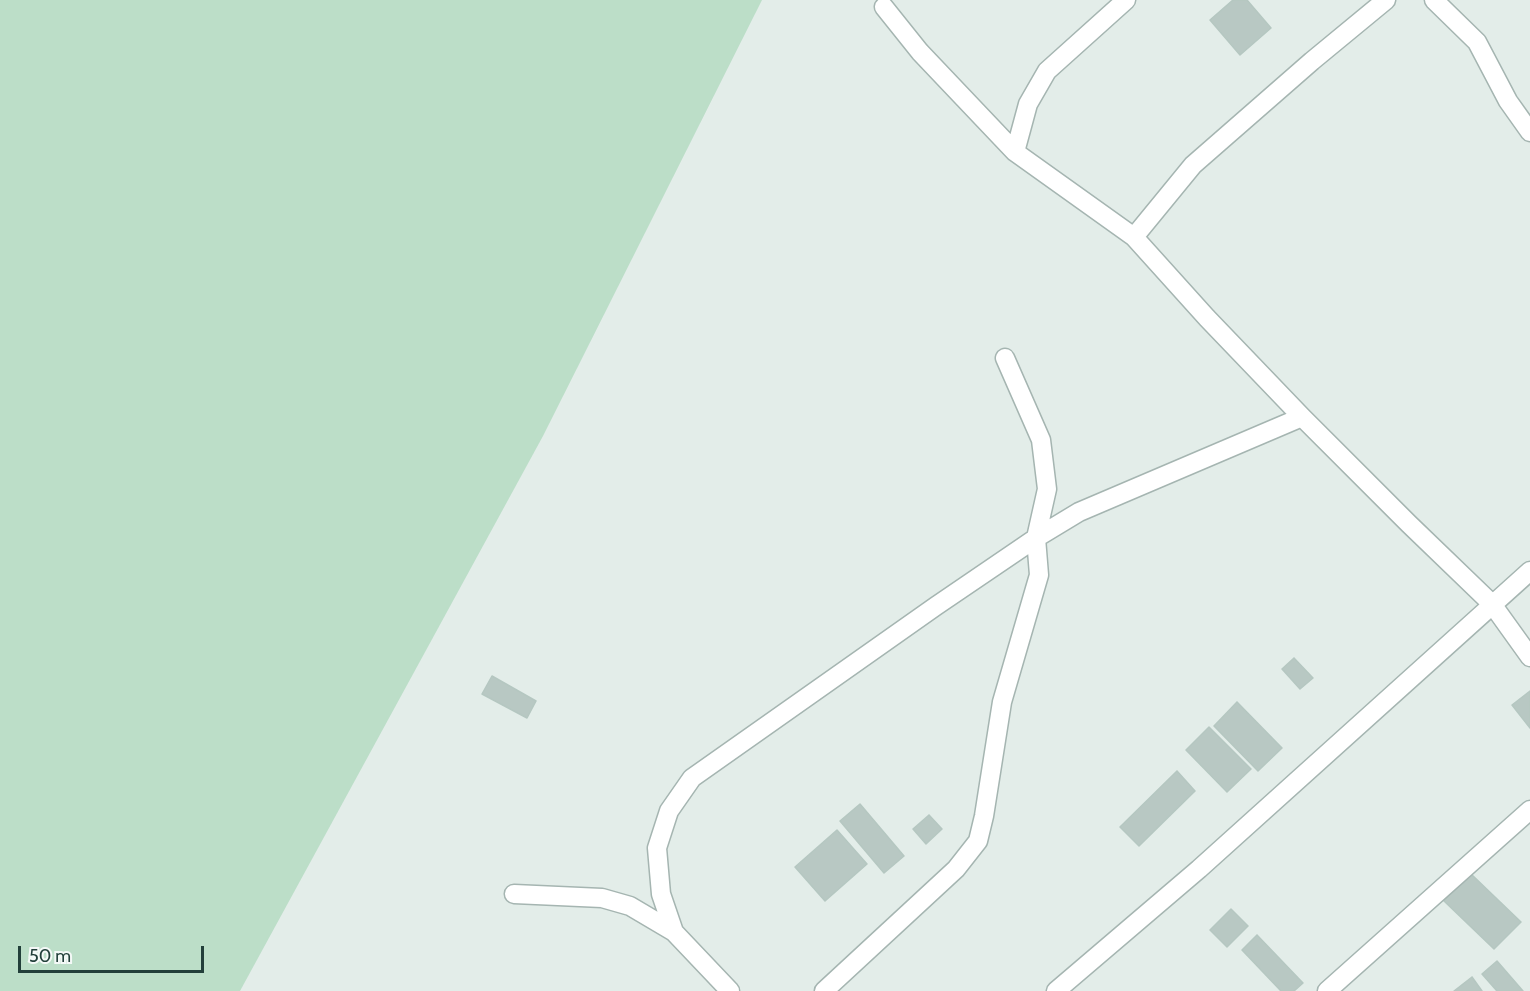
<!DOCTYPE html>
<style>
body{margin:0}
#map{position:relative;width:1530px;height:991px;overflow:hidden;background:#e3ede9;font-family:Cabin,sans-serif}
canvas{display:block}
.scale{position:absolute;left:18px;top:946px;width:186px;height:27px;box-sizing:border-box;border:3px solid #223f3a;border-top:0;padding-left:8px;font-size:18px;line-height:21px;white-space:nowrap;color:#223f3a;-webkit-text-stroke:4px #f4f9f7;paint-order:stroke}
</style>
<div id="map">
<canvas width="1530" height="991"></canvas>
<div class="scale">50 m</div>
</div>
<script>
const ctx = document.querySelector('canvas').getContext('2d');
ctx.lineJoin = 'round';
function fillPath(path, color) { ctx.fillStyle = color; ctx.fill(path, 'evenodd'); }
const toPath = rows => new Path2D(rows.map(r => 'M' + r).join(''));
function stroke(path, color, width, dash) { ctx.strokeStyle = color; ctx.lineWidth = width; ctx.lineCap = dash ? 'butt' : 'round'; ctx.setLineDash(dash || []); ctx.stroke(path); }
fillPath(toPath([
 [0,0,762,0,543,436,240,991,0,991]
]), '#bcdec8');
const building = toPath([
 [1233,0,1247,0,1271,28,1240,55,1210,20,1233,0],
 [1294,658,1313,678,1300,689,1282,669,1294,658],
 [492,676,536,701,527,718,482,694,492,676],
 [1530,691,1530,728,1512,705,1530,691],
 [1237,702,1282,748,1258,771,1214,726,1237,702],
 [1209,727,1251,769,1227,792,1186,750,1209,727],
 [1177,771,1195,791,1139,846,1120,827,1177,771],
 [860,804,904,856,884,873,840,821,860,804],
 [929,815,942,829,926,844,913,829,929,815],
 [837,830,867,864,825,901,795,867,837,830],
 [1470,873,1521,922,1494,949,1444,901,1470,873],
 [1231,909,1248,926,1227,947,1210,930,1231,909],
 [1257,935,1303,983,1294,991,1281,991,1242,950,1257,935],
 [1497,961,1523,991,1497,991,1482,974,1497,961],
 [1472,977,1482,991,1454,991,1472,977]
]);
fillPath(building, '#b8c8c3');
stroke(building, '#b5c7c1', 1.5);
const minor = toPath([
 [1434,0,1477,42,1508,101,1530,132],
 [884,7,920,52,1015,152,1134,237,1207,318,1302,417,1409,524,1492,604,1530,657],
 [1015,152,1028,104,1047,71,1126,0],
 [1134,237,1193,165,1312,61,1386,0],
 [514,894,602,898,630,906,674,932],
 [730,991,674,932,661,894,657,848,669,811,692,778,936,606,1036,538,1079,512,1302,417],
 [824,991,956,869,978,841,984,816,1002,702,1039,575,1036,538,1047,489,1041,440,1005,358],
 [1056,991,1199,869,1530,571],
 [1327,991,1530,810]
]);
stroke(minor, '#a5b5b1', 21);
stroke(minor, '#fff', 18);
</script>
